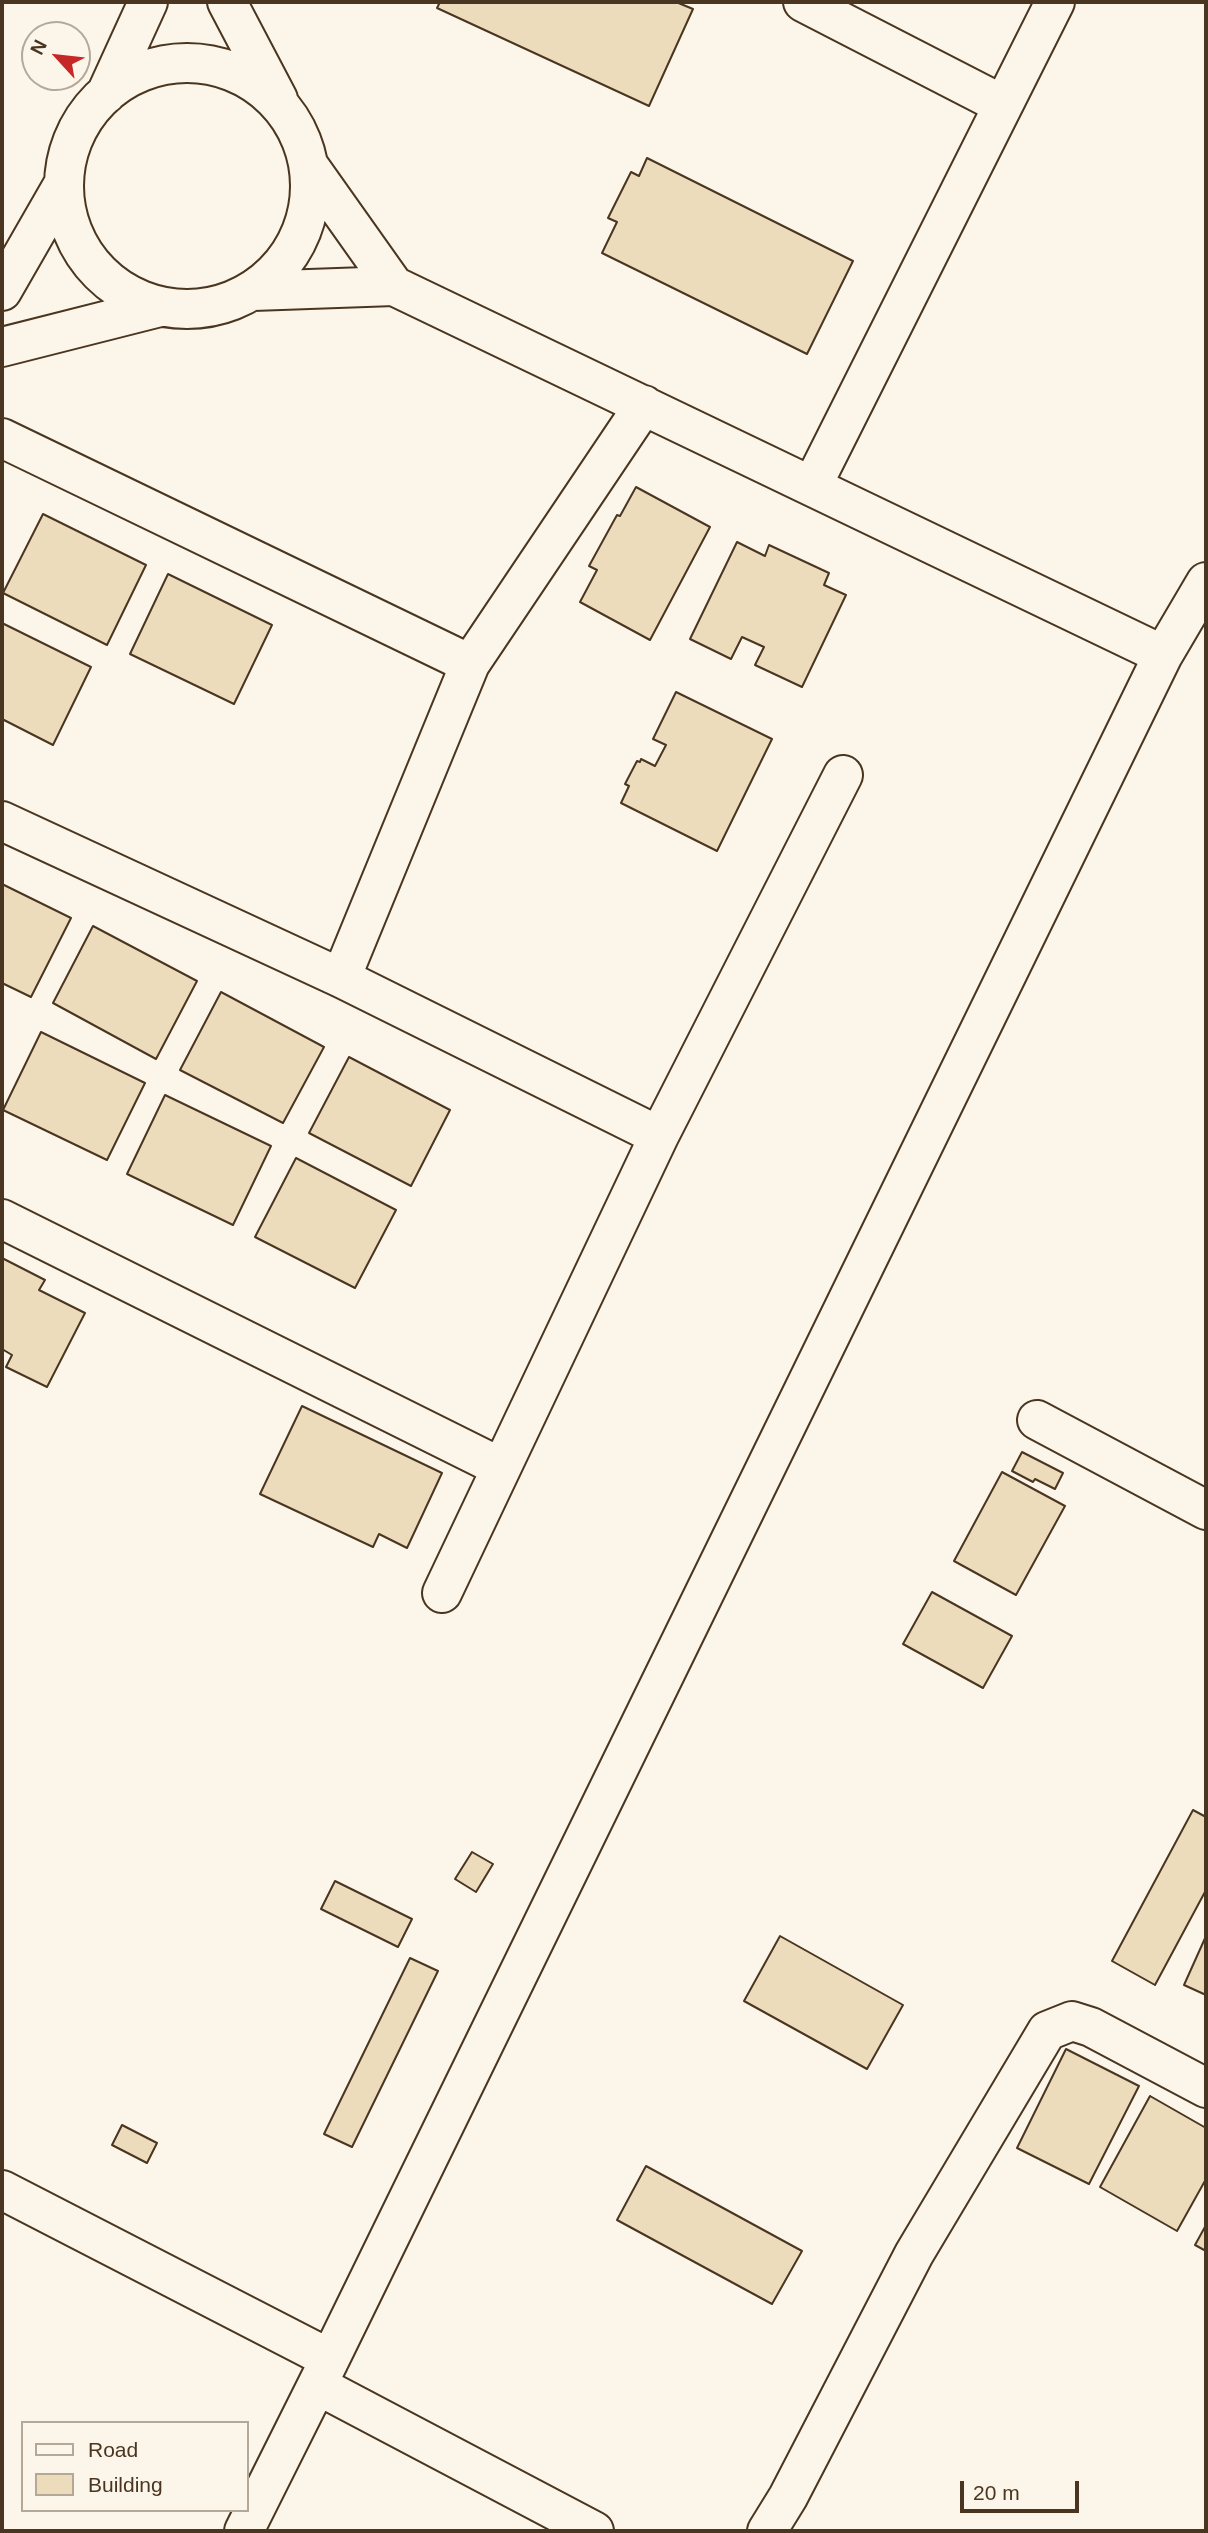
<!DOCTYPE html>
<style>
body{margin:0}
#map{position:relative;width:1208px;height:2533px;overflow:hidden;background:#fbf6e9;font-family:Helvetica,sans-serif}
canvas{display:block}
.frame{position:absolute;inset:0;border:4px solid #4a3520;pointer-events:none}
.legend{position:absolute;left:21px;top:2421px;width:228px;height:91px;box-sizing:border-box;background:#fbf6e9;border:2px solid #b4a999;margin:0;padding:9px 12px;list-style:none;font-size:21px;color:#4a3520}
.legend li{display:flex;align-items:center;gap:14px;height:35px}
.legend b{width:35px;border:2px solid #b4a999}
.north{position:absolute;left:21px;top:21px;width:70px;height:70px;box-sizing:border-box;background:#fbf6e9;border:2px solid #b4a999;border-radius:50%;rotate:297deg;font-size:19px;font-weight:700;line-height:28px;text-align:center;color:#4a3520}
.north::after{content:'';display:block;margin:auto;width:24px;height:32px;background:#c62828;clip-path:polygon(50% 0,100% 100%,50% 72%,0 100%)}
.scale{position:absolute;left:960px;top:2481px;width:119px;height:32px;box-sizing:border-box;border:4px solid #4a3520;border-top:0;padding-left:9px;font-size:21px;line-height:24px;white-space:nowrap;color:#4a3520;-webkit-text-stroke:5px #fbf6e9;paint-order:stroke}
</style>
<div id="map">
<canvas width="1208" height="2533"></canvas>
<div class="frame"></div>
<ul class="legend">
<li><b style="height:9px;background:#fbf6e9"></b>Road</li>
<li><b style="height:19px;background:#ecdcbc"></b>Building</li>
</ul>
<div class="north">N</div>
<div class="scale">20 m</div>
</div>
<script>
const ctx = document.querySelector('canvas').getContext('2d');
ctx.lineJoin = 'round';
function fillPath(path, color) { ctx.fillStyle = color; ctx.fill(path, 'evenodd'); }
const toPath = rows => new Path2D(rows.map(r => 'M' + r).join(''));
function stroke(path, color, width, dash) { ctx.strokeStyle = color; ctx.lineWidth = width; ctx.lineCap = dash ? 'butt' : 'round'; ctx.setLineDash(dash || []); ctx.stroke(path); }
const building = toPath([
 [440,2,676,2,693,9,649,106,437,8,440,2],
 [647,158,853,261,807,354,602,253,617,222,608,218,631,172,639,176,647,158],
 [636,487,710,527,650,640,580,602,597,570,589,566,617,515,620,516,636,487],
 [43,514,146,565,107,645,3,593,43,514],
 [737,542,765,556,769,545,829,573,824,585,846,595,802,687,755,665,764,647,742,637,731,659,690,639,737,542],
 [168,574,272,625,234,704,130,654,168,574],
 [2,623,91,667,53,745,2,719,2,623],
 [676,692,772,739,717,851,621,803,629,786,625,784,637,761,640,762,641,759,655,766,666,745,653,739,676,692],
 [2,884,71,918,31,997,2,983,2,884],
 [93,926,197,981,156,1059,53,1003,93,926],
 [221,992,324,1047,283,1123,180,1070,221,992],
 [41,1032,145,1083,107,1160,3,1110,41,1032],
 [349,1057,450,1110,411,1186,309,1133,349,1057],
 [165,1095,271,1146,233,1225,127,1174,165,1095],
 [296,1158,396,1210,355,1288,255,1237,296,1158],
 [2,1258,45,1280,39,1290,85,1313,47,1387,6,1367,12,1355,2,1349,2,1258],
 [302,1406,442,1473,407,1548,379,1534,373,1547,260,1494,302,1406],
 [1022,1452,1063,1473,1055,1489,1035,1479,1033,1482,1012,1471,1022,1452],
 [1002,1472,1065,1506,1016,1595,954,1561,1002,1472],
 [932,1592,1012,1636,983,1688,903,1644,932,1592],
 [1193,1810,1206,1817,1206,1890,1155,1985,1112,1961,1193,1810],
 [472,1852,493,1864,476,1892,455,1879,472,1852],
 [335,1881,412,1919,398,1947,321,1909,335,1881],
 [780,1936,903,2005,867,2069,744,2001,780,1936],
 [1206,1936,1206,1995,1184,1985,1206,1936],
 [410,1958,438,1971,352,2147,324,2134,410,1958],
 [1066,2049,1139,2086,1089,2184,1017,2148,1066,2049],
 [1150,2096,1206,2128,1206,2179,1177,2231,1100,2187,1150,2096],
 [122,2125,157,2143,147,2163,112,2145,122,2125],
 [646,2166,802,2251,772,2304,617,2220,646,2166],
 [1206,2225,1206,2251,1195,2245,1206,2225]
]);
fillPath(building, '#ecdcbc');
stroke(building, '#4a3520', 2);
const minor = toPath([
 [227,2,278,99],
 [803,2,1003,105],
 '64 186a123 123 0 1 1 246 0a123 123 0 1 1-246 0Z',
 [106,94,148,2],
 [309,166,394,286],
 [2,291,64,183],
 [253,291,394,286,1163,655],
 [2,347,160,307],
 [2,438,470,664],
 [812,486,1055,2],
 [2,821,341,978,659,1136],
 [341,978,470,664,644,405],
 [2,1219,500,1467],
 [1037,1420,1206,1510],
 [442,1593,659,1136,843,775],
 [2,2190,330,2359,1163,655,1206,582],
 [317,2385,594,2531],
 [244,2531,329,2361],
 [767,2531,788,2497,914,2254,1047,2031,1072,2021,1091,2027,1206,2088]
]);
stroke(minor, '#4a3520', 42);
stroke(minor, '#fbf6e9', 38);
</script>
